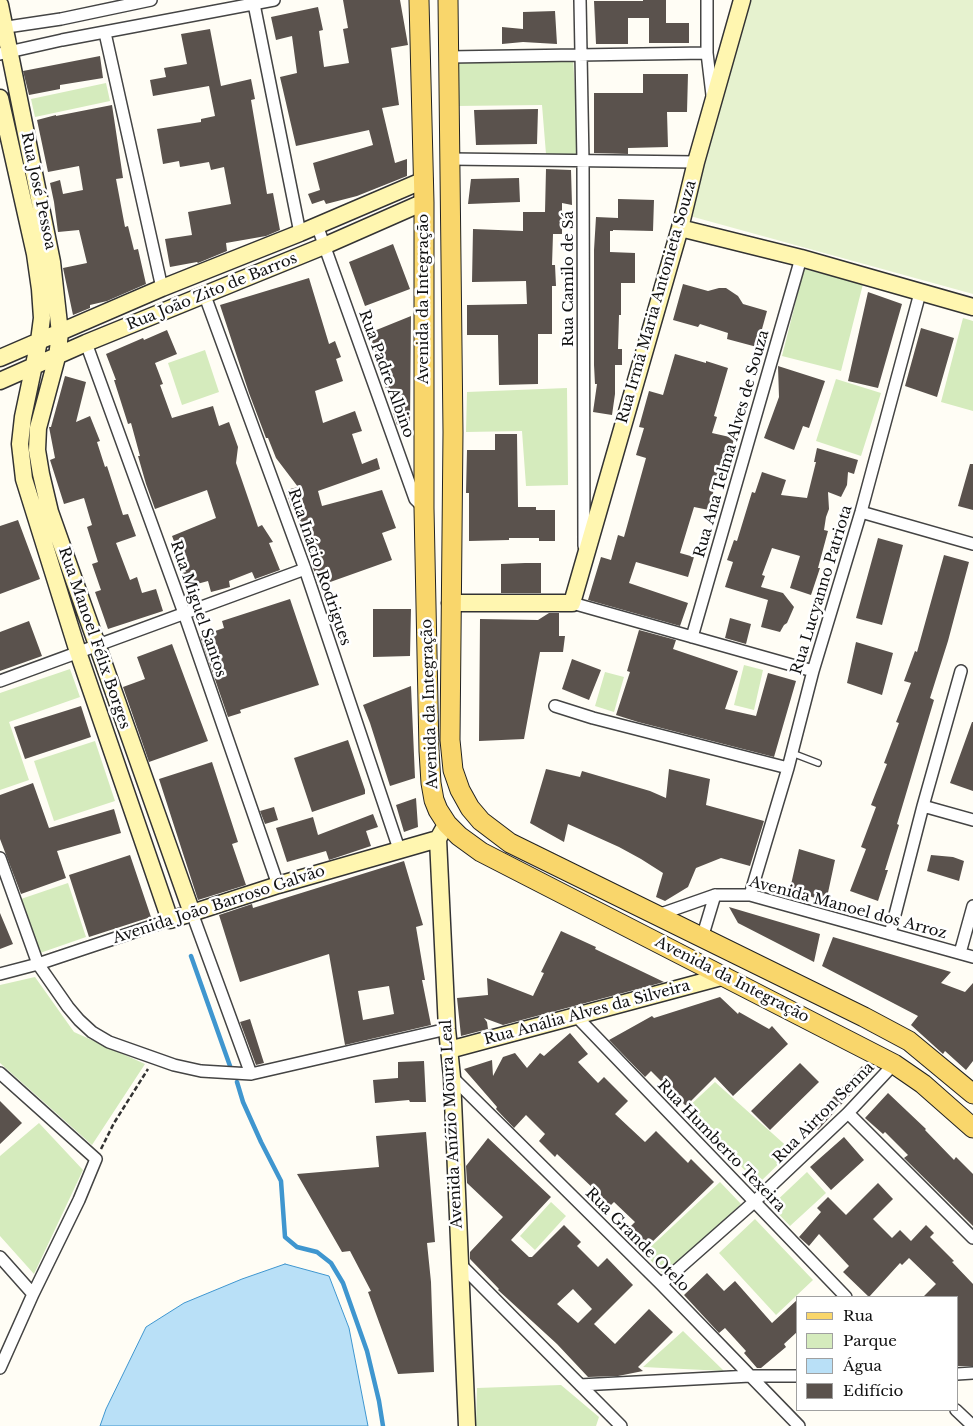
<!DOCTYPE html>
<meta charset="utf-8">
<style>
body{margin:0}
#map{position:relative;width:973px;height:1426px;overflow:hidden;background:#fffdf5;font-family:"Libre Baskerville",serif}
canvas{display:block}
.legend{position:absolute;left:796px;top:1296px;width:162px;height:115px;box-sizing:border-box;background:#fff;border:1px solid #a0a0a0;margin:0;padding:6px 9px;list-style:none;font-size:15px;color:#111}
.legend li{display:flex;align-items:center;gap:10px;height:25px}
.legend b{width:25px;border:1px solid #a0a0a0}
</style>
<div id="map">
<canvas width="973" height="1426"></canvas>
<ul class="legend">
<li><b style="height:6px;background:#f9d66b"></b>Rua</li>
<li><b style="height:14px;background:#d5ebbd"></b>Parque</li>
<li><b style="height:14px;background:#b9e0f7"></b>Água</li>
<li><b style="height:14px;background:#5a524d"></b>Edifício</li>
</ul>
</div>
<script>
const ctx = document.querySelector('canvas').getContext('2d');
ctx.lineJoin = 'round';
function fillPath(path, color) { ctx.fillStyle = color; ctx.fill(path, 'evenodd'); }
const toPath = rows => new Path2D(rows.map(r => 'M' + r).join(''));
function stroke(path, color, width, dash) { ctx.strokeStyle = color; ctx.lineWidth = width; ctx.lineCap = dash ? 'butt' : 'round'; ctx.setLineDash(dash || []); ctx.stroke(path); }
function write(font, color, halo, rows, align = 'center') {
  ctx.font = font + ' "Libre Baskerville",serif'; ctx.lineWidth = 5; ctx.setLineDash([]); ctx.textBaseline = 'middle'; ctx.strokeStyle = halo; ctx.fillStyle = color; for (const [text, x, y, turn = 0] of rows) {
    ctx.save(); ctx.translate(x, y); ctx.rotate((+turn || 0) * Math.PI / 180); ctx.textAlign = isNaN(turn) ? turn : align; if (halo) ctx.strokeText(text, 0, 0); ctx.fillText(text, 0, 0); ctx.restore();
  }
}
fillPath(toPath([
 [573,58,579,158,546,154,542,105,456,106,455,63],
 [106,83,110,101,35,117,31,99],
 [804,269,863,284,841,371,782,356],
 [963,318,973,321,973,411,941,402],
 [205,350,219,392,182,405,168,363],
 [836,379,881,393,861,456,816,441],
 [567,388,568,485,526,486,522,431,466,432,467,392],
 [744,665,763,670,754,710,734,705],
 [70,669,80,697,9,722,29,780,0,790,0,693],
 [605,672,624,677,614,712,595,706],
 [95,741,115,801,54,821,34,761],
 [68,883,86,937,40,953,21,899],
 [35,977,74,1032,145,1064,92,1145,0,1063,0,985],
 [715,1082,792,1151,758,1184,686,1109],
 [39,1123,83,1170,34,1274,0,1236,0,1156],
 [807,1172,826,1193,790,1226,771,1206],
 [720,1182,741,1204,665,1276,644,1253],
 [551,1202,566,1216,535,1250,520,1236],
 [755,1219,813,1280,776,1315,719,1253],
 [683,1331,724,1371,643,1367],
 [561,1385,599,1417,596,1426,476,1426,477,1388]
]), '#d5ebbd');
fillPath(toPath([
 [749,0,973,0,973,294,690,216]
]), '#e6f2cf');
const water = toPath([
 [285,1264,329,1276,349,1328,368,1426,100,1426,106,1409,146,1327,184,1303,242,1279,285,1264]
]);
fillPath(water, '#b9e0f7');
stroke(water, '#3f96cf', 1);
stroke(toPath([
 [191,956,230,1066],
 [237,1082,243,1102,261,1142,281,1181,285,1237,297,1247,317,1252,331,1263,343,1283,367,1351,379,1401,383,1426]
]), '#3f96cf', 4.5);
fillPath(toPath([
 [343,0,400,0,408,45,391,48,399,105,382,108,395,163,407,159,407,176,357,196,326,204,324,200,312,204,308,194,320,190,313,163,373,145,369,130,296,146,280,77,297,73,292,36,276,40,271,17,318,7,323,30,319,31,324,67,349,63,343,29,348,28],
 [643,0,666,0,666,23,689,23,689,43,649,43,649,18,628,18,628,44,596,44,594,1,643,1],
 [555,11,557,44,523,42,502,44,502,27,523,29,523,12],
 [210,29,221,86,251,79,255,99,251,100,267,194,273,193,280,230,266,236,226,243,227,251,198,263,197,262,170,267,165,239,192,235,188,212,231,204,224,167,211,170,209,162,180,167,179,161,163,164,157,129,201,122,201,119,215,116,209,86,153,96,150,80,166,77,164,68,187,64,181,34],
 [100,56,103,78,60,85,60,89,29,95,23,71],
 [643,74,688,74,687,112,667,112,668,147,628,148,628,154,594,153,594,93,643,93],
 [112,105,123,178,116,179,125,227,128,226,134,250,138,249,146,284,107,301,90,305,90,308,73,315,63,268,87,263,79,230,58,232,54,202,50,183,60,180,63,194,83,190,79,166,48,172,37,120,56,115,56,116],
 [538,109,537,144,476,145,474,110],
 [546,169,571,170,572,205,562,203,562,234,553,234,552,265,555,265,556,286,552,286,552,334,538,334,538,384,499,385,498,335,467,335,467,305,527,304,526,281,472,282,473,229,523,231,523,212,545,212],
 [519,178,520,202,468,204,471,179],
 [618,199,654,200,653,231,613,230,613,231,610,231,610,252,635,253,635,283,621,283,621,315,619,315,618,349,622,349,622,365,615,365,615,394,612,415,593,412,597,384,595,384,594,365,594,250,596,217,618,218],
 [393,244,410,289,365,306,349,262],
 [309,278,329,344,335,341,341,357,336,359,343,381,315,391,323,423,355,411,362,431,352,434,362,464,377,458,380,469,318,491,322,506,382,490,396,528,382,533,392,560,319,586,302,534,294,506,291,507,286,490,298,487,276,458,268,438,266,438,249,393,220,305],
 [683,284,708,291,719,288,726,288,738,296,743,304,767,311,757,347,727,339,728,333,700,324,698,327,673,320],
 [868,292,902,304,878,388,848,381],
 [411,316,410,424,397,425,369,333],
 [921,328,954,338,937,397,905,386],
 [167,330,177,354,155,363,163,384,160,385,172,418,213,406,219,426,229,422,238,447,236,463,258,527,262,525,273,542,269,543,280,570,255,579,252,572,229,581,230,587,211,592,208,581,186,587,182,573,186,572,172,536,216,518,207,490,155,509,146,484,138,456,140,456,131,423,128,424,114,380,116,380,106,354,143,338,144,340],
 [675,354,706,363,706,361,728,368,714,416,717,417,712,433,734,438,725,478,717,476,709,510,694,507,680,553,694,557,688,577,636,562,629,583,688,603,680,626,588,600,601,557,611,560,618,535,624,537,646,458,636,455,644,428,639,427,649,391,663,395],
 [778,366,825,381,809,428,803,426,794,450,764,438,779,397],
 [65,376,86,382,76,422,90,416,100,441,97,442,105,467,107,466,123,515,128,514,136,536,116,543,130,580,137,577,142,593,156,589,163,611,108,629,95,592,101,590,92,564,98,562,87,527,92,525,84,498,64,504,50,460,55,458,49,427,51,427],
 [495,434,517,434,518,507,536,507,536,510,555,510,555,541,539,541,539,538,509,538,509,540,469,541,469,493,466,493,467,450,495,450],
 [817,448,858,460,854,474,848,472,847,485,841,497,828,492,829,509,826,517,824,530,828,531,818,568,820,568,811,595,790,588,800,556,772,548,762,575,765,576,761,587,783,593,794,607,787,623,784,625,780,632,761,627,768,600,725,587,733,562,727,560,734,540,737,541,752,492,755,493,762,472,786,480,781,495,807,498,816,462,814,462],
 [970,464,973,464,973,510,958,506],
 [18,520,40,579,0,594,0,526],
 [878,538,903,545,882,625,856,618],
 [944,555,969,562,948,641,930,698,934,700,897,824,899,825,885,870,888,870,878,901,850,891,866,849,861,847,876,807,871,805,887,764,884,763,899,723,896,722,911,683,904,681,915,651,917,652],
 [525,563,541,563,541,593,501,593,501,564],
 [290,599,319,685,240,710,241,713,228,717,200,636,224,628,222,621],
 [373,609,411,609,410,656,373,657],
 [549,613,559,613,559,636,565,636,563,652,540,652,524,739,479,741,480,619,538,620],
 [730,618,751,624,746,644,725,638],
 [29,621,42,656,0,671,0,632],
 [639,630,676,640,673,649,738,671,725,709,756,716,768,673,796,681,774,757,638,722,616,715,630,672,627,671],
 [856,642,893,653,882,695,847,683],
 [172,644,208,741,149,762,123,687,145,679,137,657],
 [572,659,601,670,589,700,562,689],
 [411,686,415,778,390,786,370,723,363,705],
 [81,706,91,737,25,759,14,727],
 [972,722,973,722,973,791,950,783],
 [348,740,365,790,365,794,312,812,294,758],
 [212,762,238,842,232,844,246,885,198,900,159,779],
 [546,769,580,777,582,771,650,791,666,798,669,769,710,779,706,805,764,821,750,866,721,858,696,868,688,887,665,901,656,897,663,873,641,859,619,847,568,824,564,842,530,823],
 [33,783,49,828,114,809,121,833,57,851,66,878,21,894,0,839,0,795],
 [416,798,418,827,404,832,396,805],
 [274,807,278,820,265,824,260,811],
 [373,814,378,827,366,831,371,846,329,860,326,851,287,862,276,828,313,817,318,835],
 [799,849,835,860,826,902,790,889],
 [130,855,151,917,89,937,69,875],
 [931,855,953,857,964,861,959,881,927,871],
 [404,861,423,925,416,927,425,980,422,980,431,1025,345,1045,329,954,240,982,219,915,252,904,253,908],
 [389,986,394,1014,363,1020,358,991],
 [729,907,820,934,814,962,738,923],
 [0,913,13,944,0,949],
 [561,931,596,947,595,949,664,982,503,1025,484,1018,487,1022,488,1029,461,1036,457,998,488,995,487,978,533,996,544,973,541,972],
 [833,937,951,972,941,983,965,992,973,983,973,1061,966,1070,945,1051,943,1054,911,1025,918,1016,822,966],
 [720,997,738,1014,739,1012,769,1029,772,1026,788,1044,733,1096,715,1077,686,1106,651,1071,645,1077,609,1040,652,1016,654,1018],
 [250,1019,264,1063,256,1065,240,1022],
 [570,1033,588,1054,578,1062,598,1083,604,1077,628,1101,615,1114,645,1142,656,1131,688,1163,691,1159,714,1182,646,1248,627,1230,635,1222,614,1202,606,1210,592,1197,597,1192,557,1154,555,1157,539,1141,545,1134,526,1115,514,1128,496,1109,497,1107,464,1069,492,1060,493,1076,503,1057,515,1053,527,1068,540,1053,544,1056],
 [424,1061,426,1102,410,1102,409,1100,375,1103,373,1080,398,1078,398,1062],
 [800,1063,819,1082,770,1130,751,1111],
 [862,1066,870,1073,818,1130,809,1123],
 [888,1093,926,1129,925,1130,954,1160,956,1157,973,1174,973,1226,904,1158,908,1155,885,1132,883,1134,865,1118],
 [0,1101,22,1123,0,1144],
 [426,1132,435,1242,427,1243,431,1282,434,1372,398,1374,368,1292,371,1291,350,1251,342,1252,297,1174,379,1167,376,1136],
 [844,1137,864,1160,831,1190,810,1167],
 [488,1138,551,1197,511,1240,529,1257,532,1257,564,1225,581,1242,577,1246,598,1267,607,1258,633,1285,594,1324,615,1344,649,1309,673,1332,638,1367,643,1371,618,1376,588,1377,557,1344,498,1290,499,1289,470,1259,470,1252,503,1217,467,1183,466,1166],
 [573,1289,592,1309,578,1323,557,1304],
 [878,1183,893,1199,873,1219,892,1238,900,1230,911,1241,926,1225,934,1233,930,1237,954,1261,952,1262,973,1284,973,1366,957,1366,957,1297,923,1297,936,1284,909,1258,902,1265,900,1263,869,1297,843,1272,849,1266,819,1234,809,1246,799,1237,821,1212,817,1208,828,1197,846,1215],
 [707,1273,724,1291,735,1281,772,1323,797,1300,797,1332,784,1344,786,1347,761,1368,757,1368,744,1353,746,1351,725,1328,719,1333,684,1295]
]), '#5a524d');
const lane = toPath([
 [792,753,818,763]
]);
const street = toPath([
 [580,0,583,161,584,546],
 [707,0,707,53,712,95],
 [254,4,300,233],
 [0,28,61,19,151,0],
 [105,33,162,288],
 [0,54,62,40,274,0],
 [448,57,707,53],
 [450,159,696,162],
 [317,225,415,499,424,508],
 [205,296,305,569,399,849],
 [86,343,184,613,278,885],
 [861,512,973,544],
 [572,603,813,671],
 [692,637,801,258],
 [0,681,305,569],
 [555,706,593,718,788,768],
 [923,806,973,820],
 [0,858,38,964,68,1007,79,1020,92,1032,109,1042,174,1065,201,1071,251,1074,447,1029],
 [750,895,788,768,813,671,861,512,920,293],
 [192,913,251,1074],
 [658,915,715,895,750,895,973,957],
 [890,934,923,806,961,671],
 [702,938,715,895],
 [960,953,973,906],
 [0,974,38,964,170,920],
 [575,1015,846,1297],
 [0,1073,96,1159,79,1200,33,1294,0,1368],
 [452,1077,661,1284,799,1426],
 [848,1113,973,1238],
 [0,1257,33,1294],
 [460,1264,621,1426],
 [661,1284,754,1202,848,1113,894,1064],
 [957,1374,973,1373],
 [580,1385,750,1376,797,1376],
 [956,1410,973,1426]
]);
const secondary = toPath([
 [0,5,52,262,60,333,57,357,38,428,37,450,41,474,50,512,192,913],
 [0,98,35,254,40,289,42,318,39,341,23,417,20,444,24,479,78,652,170,920,278,885,438,839],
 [680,228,801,258,973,307],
 [0,358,162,288,300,233,424,180],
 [0,381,86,343,324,246,424,202],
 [450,603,572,603,680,228,696,162,742,0],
 [443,830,438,839,447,1029,452,1077,467,1426],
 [449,1050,725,976]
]);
const primary = toPath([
 [419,0,424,202,424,508,429,751,431,783,434,800,438,810,447,824,459,836,481,852,894,1064,923,1084,973,1128],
 [448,0,453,432,450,740,453,770,460,790,470,808,481,821,510,843,864,1017,909,1041,973,1094]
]);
stroke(lane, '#444', 8);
stroke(street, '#444', 14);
stroke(secondary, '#333', 19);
stroke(primary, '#222', 21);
stroke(toPath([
 [101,1149,114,1123,148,1069]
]), '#333', 2.5, [5, 2.5]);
stroke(lane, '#fff', 5.5);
stroke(street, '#fff', 11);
stroke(secondary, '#fff6b0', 16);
stroke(primary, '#f9d66b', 19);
write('15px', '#111', '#fff', [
 ["Rua José Pessoa",38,191,78],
 ["Rua Camilo de Sá",569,279,-90],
 ["Rua João Zito de Barros",212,292,-22],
 ["Avenida da Integração",424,299,-90],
 ["Rua Irmã Maria Antonieta Souza",657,302,-74],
 ["Rua Padre Albino",386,374,70],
 ["Rua Ana Telma Alves de Souza",732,444,-74],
 ["Rua Inácio Rodrigues",319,567,71],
 ["Rua Lucyanno Patriota",822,590,-73],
 ["Rua Miguel Santos",198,609,71],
 ["Rua Manoel Félix Borges",94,638,71],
 ["Avenida da Integração",430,704,-92],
 ["Avenida João Barroso Galvão",219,905,-18],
 ["Avenida Manoel dos Arroz",848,908,15],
 ["Avenida da Integração",732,980,27],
 ["Rua Anália Alves da Silveira",587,1013,-15],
 ["Rua Airton Senna",824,1113,-45],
 ["Avenida Anízio Moura Leal",452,1124,-93],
 ["Rua Humberto Texeira",721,1146,46],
 ["Rua Grande Otelo",637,1240,45]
]);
</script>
